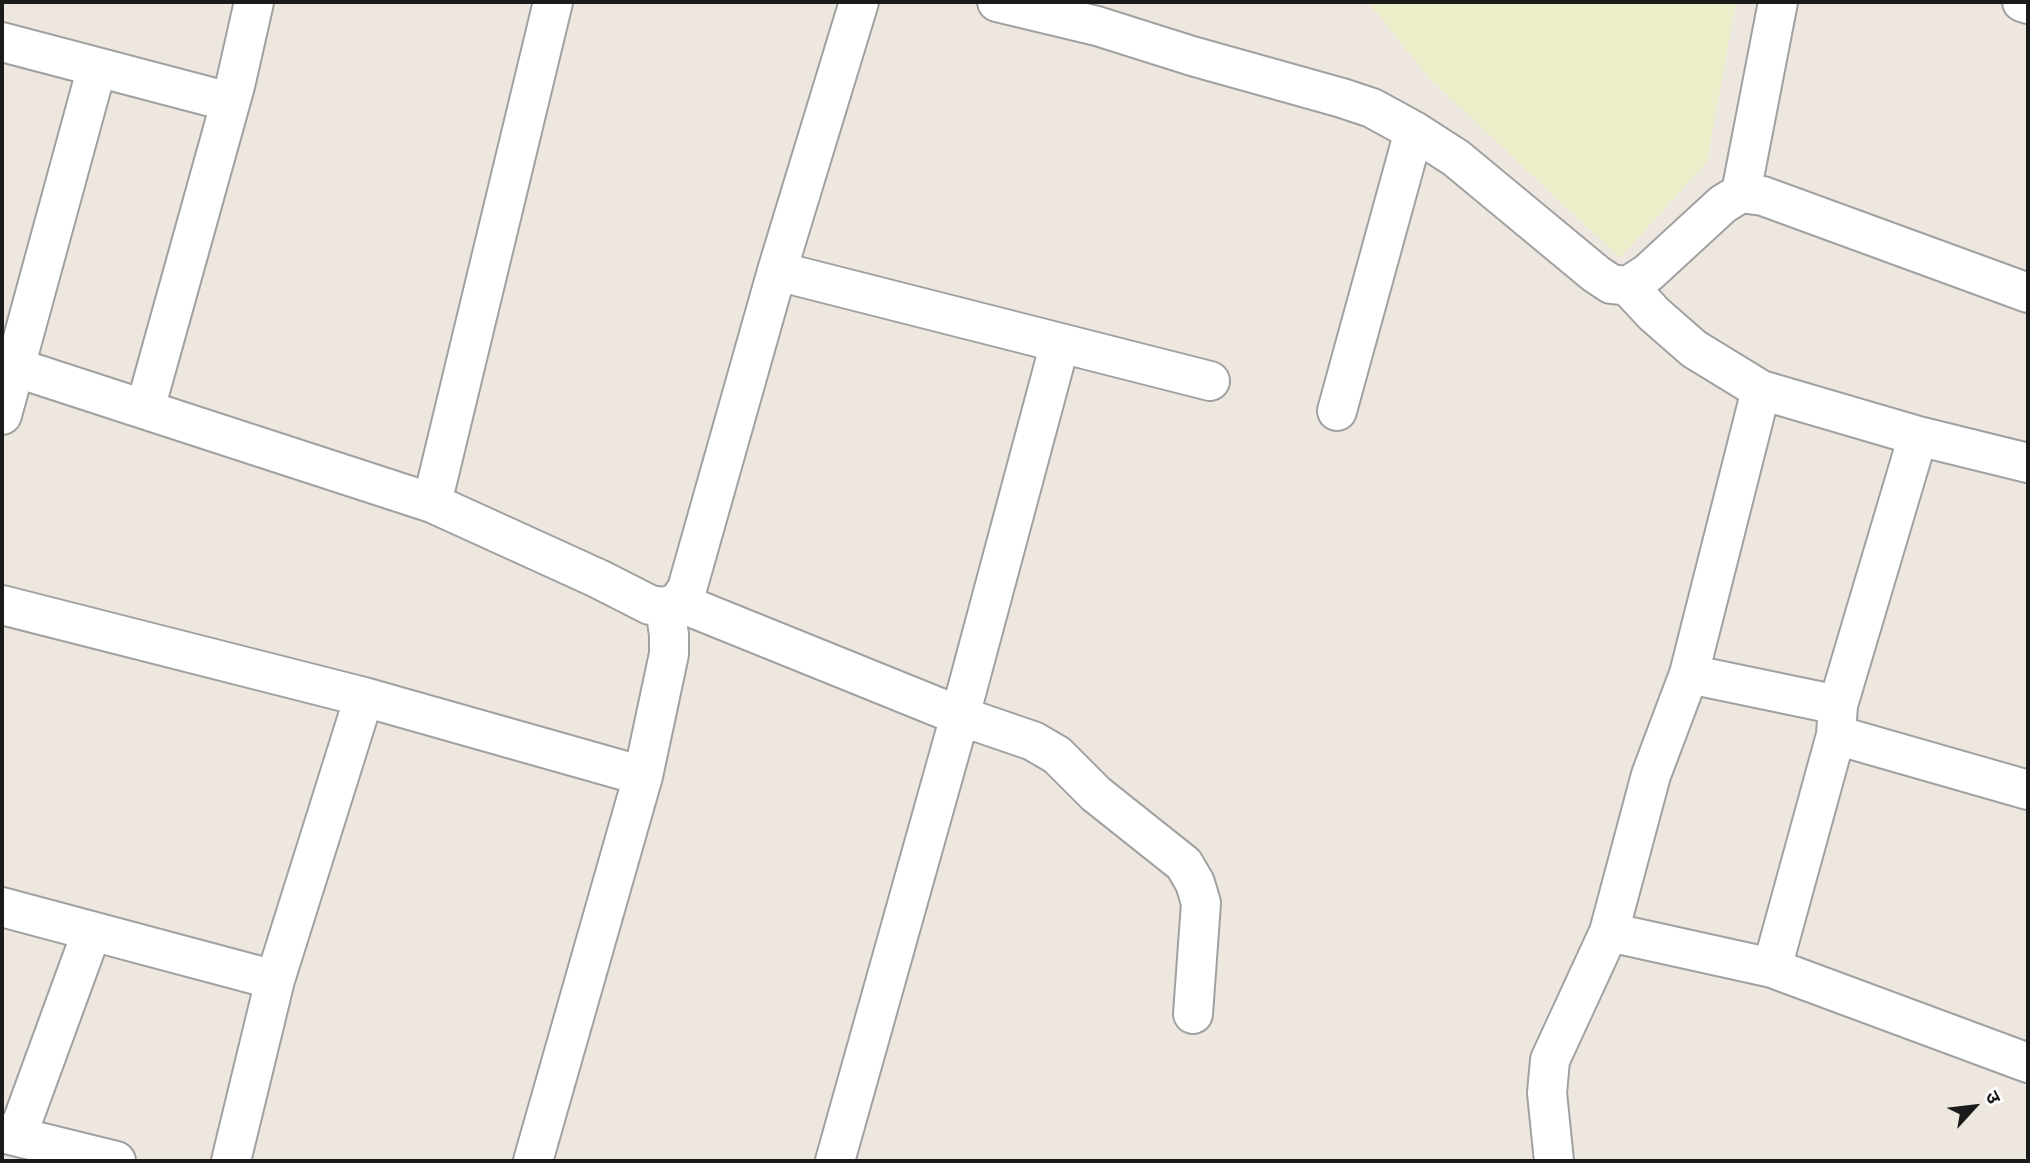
<!DOCTYPE html>
<meta charset="utf-8">
<style>
body{margin:0}
#map{position:relative;width:2030px;height:1163px;overflow:hidden;background:#ede7df;font-family:Arial,"Noto Sans Devanagari",sans-serif}
canvas{display:block}
.frame{position:absolute;inset:0;border:4px solid #1a1a1a;pointer-events:none}
.north{position:absolute;left:1939px;top:1072px;width:70px;height:70px;-webkit-text-stroke:5px #fff;paint-order:stroke;rotate:63deg;font-size:19px;font-weight:700;line-height:28px;text-align:center;color:#1a1a1a}
.north::after{content:'';display:block;margin:auto;width:24px;height:32px;background:#1a1a1a;clip-path:polygon(50% 0,100% 100%,50% 72%,0 100%)}
</style>
<div id="map">
<canvas width="2030" height="1163"></canvas>
<div class="frame"></div>
<div class="north">उ</div>
</div>
<script>
const ctx = document.querySelector('canvas').getContext('2d');
ctx.lineJoin = 'round';
function fillPath(path, color) { ctx.fillStyle = color; ctx.fill(path, 'evenodd'); }
const toPath = rows => new Path2D(rows.map(r => 'M' + r).join(''));
function stroke(path, color, width, dash) { ctx.strokeStyle = color; ctx.lineWidth = width; ctx.lineCap = dash ? 'butt' : 'round'; ctx.setLineDash(dash || []); ctx.stroke(path); }
fillPath(toPath([
 [1368,2,1736,2,1707,162,1620,258,1428,77]
]), '#ecedc9');
const minor = toPath([
 [997,2,1097,26,1192,56,1342,98,1372,108,1414,131,1456,158,1596,274,1611,284,1628,286,1654,314,1694,349,1761,390,1918,436,2028,463],
 [2022,2,2028,4],
 [2,42,230,102],
 [1741,193,1778,2],
 [777,271,1210,381],
 [1628,286,1648,273,1723,204,1741,193,1763,196,2028,293],
 [2,363,432,503,599,579,650,605,665,607,678,602,687,589,777,271,859,2],
 [145,409,235,86,254,2],
 [1337,411,1414,131],
 [2,415,97,67],
 [432,503,553,2],
 [678,602,960,716,1033,741,1057,755,1096,794,1184,864,1195,883,1201,903,1193,1014],
 [2,605,364,697,643,776],
 [1689,674,1838,705],
 [1836,735,2028,790],
 [2,907,275,980],
 [1609,932,1772,968,2028,1063],
 [1772,968,1836,735,1838,705,1918,436],
 [2,1133,116,1161],
 [17,1136,92,931],
 [231,1161,275,980,364,697],
 [533,1161,643,776,669,654,669,635,665,607],
 [835,1161,960,716,1060,343],
 [1554,1161,1547,1093,1550,1060,1609,932,1651,775,1689,674,1761,390]
]);
stroke(minor, '#a1a1a1', 42);
stroke(minor, '#fff', 38);
</script>
